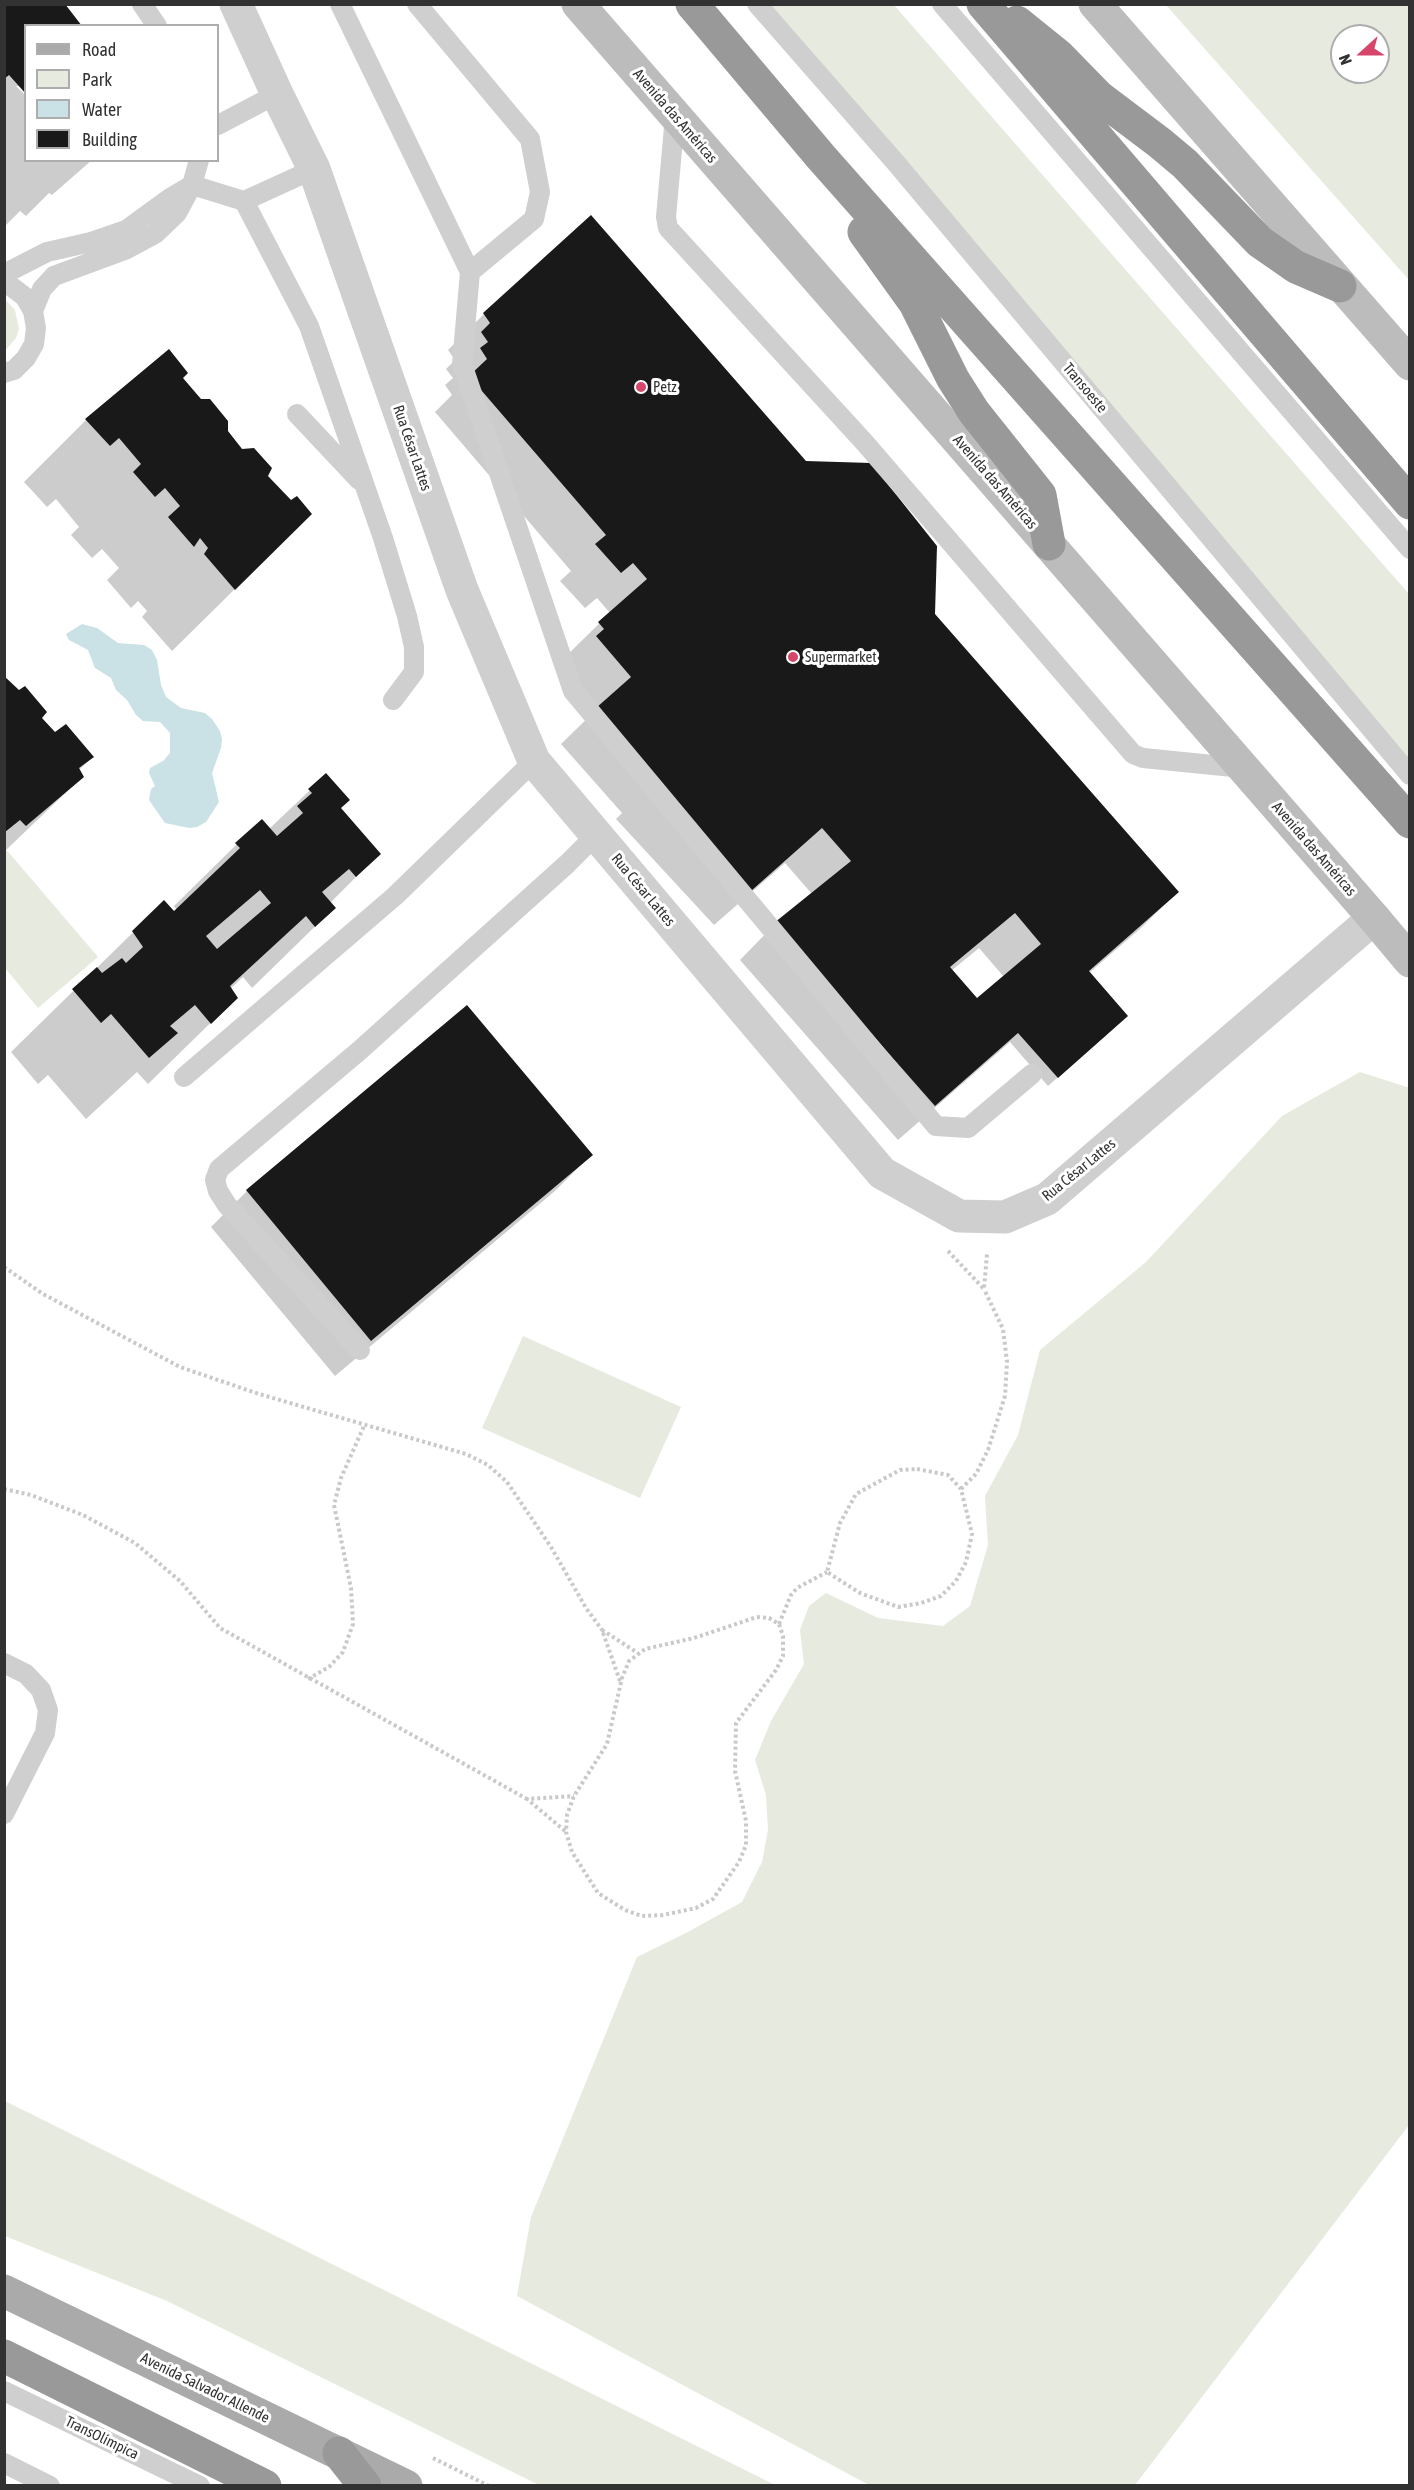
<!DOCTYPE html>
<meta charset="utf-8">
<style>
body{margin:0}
#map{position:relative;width:1414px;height:2490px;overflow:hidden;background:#fff;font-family:"Asap Condensed",sans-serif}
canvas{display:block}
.frame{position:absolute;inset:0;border:6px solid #323232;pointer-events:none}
.legend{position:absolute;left:24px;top:24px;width:195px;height:138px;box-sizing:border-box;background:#fff;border:2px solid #adadad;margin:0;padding:8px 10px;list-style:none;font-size:18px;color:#323232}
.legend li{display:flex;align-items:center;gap:12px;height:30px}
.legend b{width:30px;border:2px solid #adadad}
.north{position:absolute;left:1330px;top:24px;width:60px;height:60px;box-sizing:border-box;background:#fff;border:2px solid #adadad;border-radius:50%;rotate:249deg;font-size:16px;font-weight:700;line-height:24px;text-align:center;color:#323232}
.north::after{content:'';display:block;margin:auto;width:21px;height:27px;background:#d6466b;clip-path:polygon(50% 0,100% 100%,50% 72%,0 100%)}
</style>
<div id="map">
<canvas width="1414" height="2490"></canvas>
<div class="frame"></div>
<ul class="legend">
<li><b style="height:8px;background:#aaa"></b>Road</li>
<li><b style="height:16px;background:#e7eade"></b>Park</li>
<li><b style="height:16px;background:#cae1e6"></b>Water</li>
<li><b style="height:16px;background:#191919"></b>Building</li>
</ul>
<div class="north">N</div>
</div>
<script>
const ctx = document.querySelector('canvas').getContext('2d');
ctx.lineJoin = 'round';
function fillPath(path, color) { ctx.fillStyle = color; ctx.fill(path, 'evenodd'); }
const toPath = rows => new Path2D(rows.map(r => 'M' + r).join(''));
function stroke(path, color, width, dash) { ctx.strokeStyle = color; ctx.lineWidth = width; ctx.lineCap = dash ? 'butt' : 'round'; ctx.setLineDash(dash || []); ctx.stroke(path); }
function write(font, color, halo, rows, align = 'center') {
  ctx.font = font + ' "Asap Condensed",sans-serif'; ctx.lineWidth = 6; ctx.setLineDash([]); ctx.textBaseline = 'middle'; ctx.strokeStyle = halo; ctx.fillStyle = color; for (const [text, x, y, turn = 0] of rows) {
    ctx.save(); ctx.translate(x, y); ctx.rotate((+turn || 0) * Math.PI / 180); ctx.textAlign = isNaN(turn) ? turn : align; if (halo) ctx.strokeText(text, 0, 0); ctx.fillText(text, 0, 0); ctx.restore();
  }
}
fillPath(toPath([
 [763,5,894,5,1409,594,1409,765],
 [1166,5,1409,5,1409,280],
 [1342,36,1378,36,1378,72,1342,72],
 [5,299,15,310,19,329,16,338,5,351],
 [4,847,98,957,38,1008,5,968],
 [1360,1072,1410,1088,1409,2125,1135,2485,869,2485,517,2296,531,2217,637,1957,688,1932,742,1902,762,1862,768,1830,766,1795,755,1760,771,1721,804,1664,800,1630,809,1606,826,1593,878,1618,943,1626,970,1606,988,1545,985,1496,1018,1435,1040,1350,1146,1262,1282,1116],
 [523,1336,681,1407,640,1498,482,1428],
 [5,2101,775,2485,539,2485,167,2301,5,2236]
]), '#e7eade');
fillPath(toPath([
 [82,624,97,628,118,643,144,645,152,650,157,660,161,685,166,697,181,708,205,713,212,719,220,731,222,739,221,748,212,773,219,802,206,822,197,827,189,828,165,823,149,800,151,789,155,786,149,773,150,768,163,761,170,753,170,733,160,722,143,721,136,715,127,700,116,690,111,678,95,668,88,650,69,640,66,634]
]), '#cae1e6');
fillPath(toPath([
 [4,4,26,26,20,86,16,86,26,96,26,160,92,160,52,195,49,193,26,216,20,211,6,225],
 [484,314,934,615,1177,892,1141,928,1089,973,1117,1025,1048,1086,1010,1042,898,1140,740,960,775,924,812,894,785,863,714,925,616,819,622,813,561,744,595,711,563,659,610,613,597,598,585,608,560,581,571,571,435,412,452,395,445,385,453,378,446,369,455,360,448,350],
 [979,948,1004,977,977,1001,951,971],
 [181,378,266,476,291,502,311,514,172,651,142,617,147,611,138,601,131,608,107,580,119,568,102,549,92,558,71,535,79,527,56,499,47,507,24,482,86,420],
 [4,678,54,735,92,757,79,770,82,777,4,852],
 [326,775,339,809,379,854,330,903,334,908,252,988,243,977,230,989,236,998,148,1084,137,1072,86,1119,48,1075,38,1084,11,1052,164,902,174,913,177,910,174,906,237,844,269,829],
 [591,1155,555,1191,335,1376,211,1227,247,1191]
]), '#0003');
fillPath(toPath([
 [4,4,65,4,82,26,26,26,26,94,9,75,4,79],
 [591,215,806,461,871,463,937,546,935,614,1179,892,1089,971,1128,1016,1058,1078,1018,1033,935,1106,774,923,851,861,822,828,751,891,596,708,631,677,596,636,604,629,598,622,647,579,633,563,621,573,595,544,606,535,469,376,487,359,480,348,488,342,481,332,490,323,483,313],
 [1015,913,1041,944,977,998,950,967],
 [169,349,188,373,183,378,201,399,210,399,228,421,228,431,242,449,254,448,272,468,268,476,291,500,297,496,312,514,235,590,204,554,208,548,200,538,194,547,168,517,180,506,165,488,155,497,133,472,141,464,119,438,110,446,85,419],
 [4,676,19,690,25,686,47,712,42,718,55,732,66,724,94,757,79,768,84,777,26,826,20,820,5,832],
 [326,773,350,800,341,808,381,854,356,877,349,869,322,892,336,908,315,927,306,916,230,986,238,998,211,1024,195,1005,170,1026,178,1033,149,1058,111,1014,101,1023,72,989,97,967,102,973,122,958,126,963,143,947,132,931,164,900,174,911,240,848,235,843,262,819,277,836,303,813,297,806,312,793,308,789],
 [260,890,271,903,217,949,206,936],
 [467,1005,593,1155,371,1341,246,1190]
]), '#191919');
stroke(toPath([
 [948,1251,984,1289,987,1254],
 [4,1267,43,1294,180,1367,259,1394,466,1454,488,1465,507,1482,551,1547,586,1608,602,1630],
 [917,1469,948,1475,961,1489,972,1534,966,1562,956,1581,941,1596,921,1603,898,1607,860,1593,827,1572,840,1523,856,1494,900,1470,917,1469],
 [4,1489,31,1495,83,1515,135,1543,180,1581,220,1628,527,1799],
 [961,1489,976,1474,988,1450,1005,1396,1007,1362,1003,1329,984,1289],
 [757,1617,769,1618,779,1624,783,1636,783,1656,776,1670,736,1723,735,1771,746,1821,746,1845,739,1862,713,1899,696,1908,663,1915,642,1916,625,1910,598,1893,572,1852,566,1832,567,1815,574,1796,607,1744,622,1678,629,1661,645,1649,694,1638,757,1617],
 [779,1624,791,1595,797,1588,827,1572],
 [308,1679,329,1667,343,1652,353,1624,351,1588,334,1505,341,1478,364,1426],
 [620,1681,602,1630,638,1653],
 [565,1831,527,1799,574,1796],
 [433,2458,489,2486]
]), '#c9c9c9', 4, [3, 3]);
stroke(toPath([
 [142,4,157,26],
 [340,4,470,272,462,364,573,691,936,1126,968,1128,1032,1074],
 [417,4,530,139,540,192,534,219,470,272],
 [757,4,896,163,1410,775],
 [942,4,1410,549],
 [675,116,666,217,668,228,865,443,1133,754,1143,758,1243,768],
 [218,125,277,94],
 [199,160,192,185,244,201,314,169],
 [244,201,309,326,383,538,407,616,414,647,414,672,393,700],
 [4,274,47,252,91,242,126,230,170,198,192,185],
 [4,284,12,287,25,297,33,311,36,328,34,344,26,358,14,370,4,373],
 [33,311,42,289,54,276,127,249,155,234,177,213,192,185],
 [297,414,359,480],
 [184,1077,395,896,534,761],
 [360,1350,227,1205,218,1191,215,1180,219,1169,359,1051,567,864,596,835],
 [4,1663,26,1674,41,1690,48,1710,45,1733,4,1814],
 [4,2391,200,2486],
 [4,2463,50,2486]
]), '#cfcfcf', 20);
stroke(toPath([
 [236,4,277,94,314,169,462,590,534,761,882,1173,959,1216,1005,1217,1047,1199,1374,918]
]), '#cfcfcf', 33);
stroke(toPath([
 [578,4,1374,918,1410,961],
 [1095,4,1410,364]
]), '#bcbcbc', 33);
stroke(toPath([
 [4,2291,406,2486]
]), '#aaa', 33);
stroke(toPath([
 [692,4,821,157,1410,822],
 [983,4,1410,503],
 [1017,22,1058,55,1099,97,1160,143,1185,164,1260,242,1296,267,1340,286],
 [864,232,915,303,953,379,974,412,1040,495,1049,544],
 [4,2356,265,2486],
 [339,2453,365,2486]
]), '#999', 33);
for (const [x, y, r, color] of [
 [641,387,6,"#d6466b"],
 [793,657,6,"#d6466b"]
]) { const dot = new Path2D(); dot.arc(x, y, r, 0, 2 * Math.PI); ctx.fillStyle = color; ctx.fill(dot); stroke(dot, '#fff', 2); }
write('15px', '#323232', '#fff', [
 ["Avenida das Américas",675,116,49],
 ["Transoeste",1085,388,50],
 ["Rua César Lattes",412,448,71],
 ["Avenida das Américas",995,482,49],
 ["Avenida das Américas",1314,849,49],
 ["Rua César Lattes",643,890,50],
 ["Rua César Lattes",1079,1170,-39],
 ["Avenida Salvador Allende",205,2388,26],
 ["TransOlímpica",102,2438,26]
]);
write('15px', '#323232', '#fff', [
 ["Petz",653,387],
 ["Supermarket",805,657]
], 'left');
</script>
